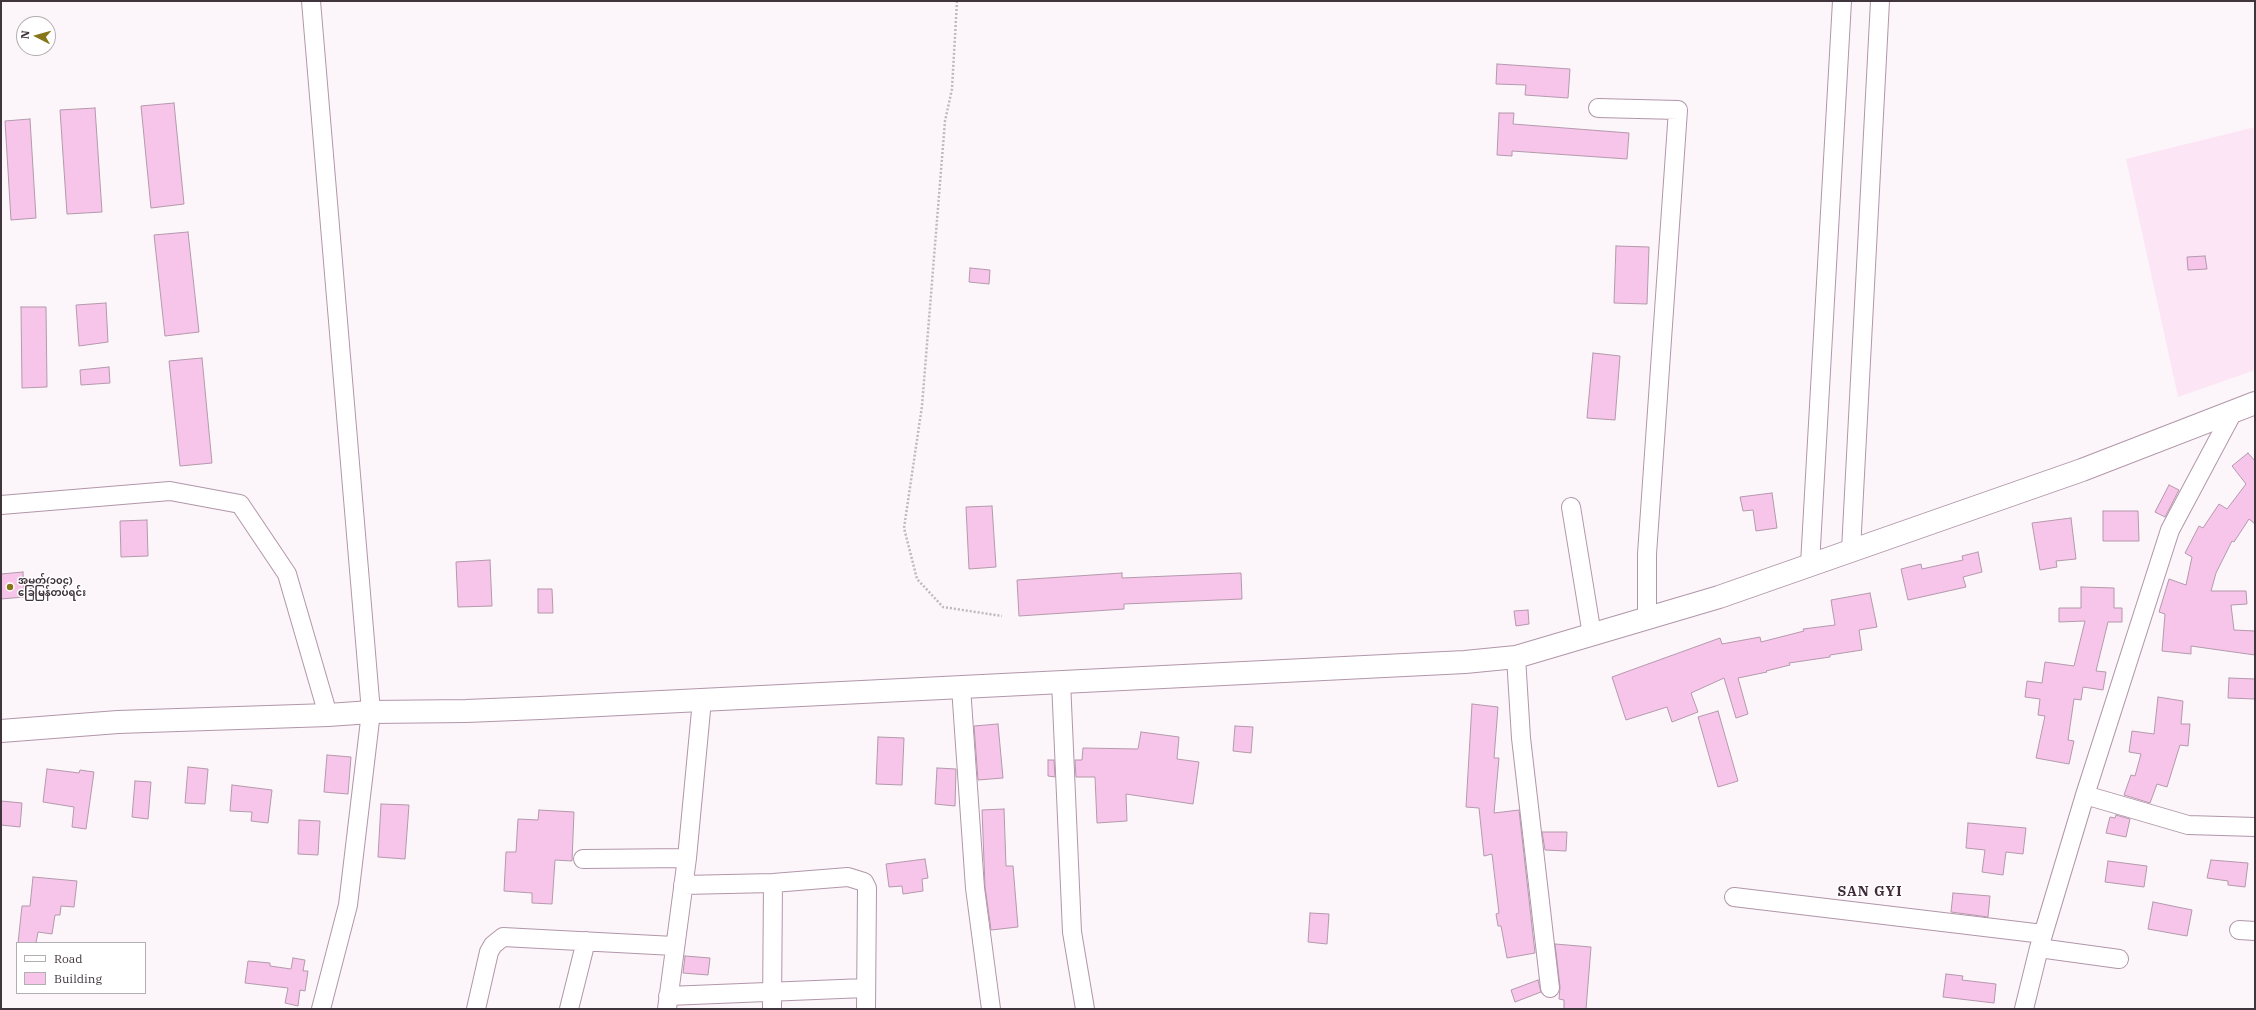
<!DOCTYPE html>
<meta charset="utf-8">
<style>
body{margin:0}
#map{position:relative;width:2256px;height:1010px;overflow:hidden;background:#fcf5fa;font-family:"IBM Plex Serif",serif}
canvas{display:block}
.frame{position:absolute;inset:0;border:2px solid #40353d;pointer-events:none}
.legend{position:absolute;left:16px;top:942px;width:130px;height:52px;box-sizing:border-box;background:#fff;border:1px solid #b3aeb1;margin:0;padding:5px 7px;list-style:none;font-size:12px;color:#40353d}
.legend li{display:flex;align-items:center;gap:8px;height:20px}
.legend b{width:20px;border:1px solid #b3aeb1}
.north{position:absolute;left:16px;top:16px;width:40px;height:40px;box-sizing:border-box;background:#fff;border:1px solid #b3aeb1;border-radius:50%;rotate:276deg;font-size:11px;font-weight:700;line-height:16px;text-align:center;color:#40353d}
.north::after{content:'';display:block;margin:auto;width:14px;height:18px;background:#877619;clip-path:polygon(50% 0,100% 100%,50% 72%,0 100%)}
</style>
<div id="map">
<canvas width="2256" height="1010"></canvas>
<div class="frame"></div>
<ul class="legend">
<li><b style="height:5px;background:#fff"></b>Road</li>
<li><b style="height:11px;background:#f7c5e9"></b>Building</li>
</ul>
<div class="north">N</div>
</div>
<script>
const ctx = document.querySelector('canvas').getContext('2d');
ctx.lineJoin = 'round';
function fillPath(path, color) { ctx.fillStyle = color; ctx.fill(path, 'evenodd'); }
const toPath = rows => new Path2D(rows.map(r => 'M' + r).join(''));
function stroke(path, color, width, dash) { ctx.strokeStyle = color; ctx.lineWidth = width; ctx.lineCap = dash ? 'butt' : 'round'; ctx.setLineDash(dash || []); ctx.stroke(path); }
function write(font, color, halo, rows, align = 'center') {
  ctx.font = font + ' "IBM Plex Serif","Noto Sans Myanmar",serif'; ctx.lineWidth = 3; ctx.setLineDash([]); ctx.textBaseline = 'middle'; ctx.strokeStyle = halo; ctx.fillStyle = color; for (const [text, x, y, turn = 0] of rows) {
    ctx.save(); ctx.translate(x, y); ctx.rotate((+turn || 0) * Math.PI / 180); ctx.textAlign = isNaN(turn) ? turn : align; if (halo) ctx.strokeText(text, 0, 0); ctx.fillText(text, 0, 0); ctx.restore();
  }
}
fillPath(toPath([
 [2255,127,2255,370,2178,397,2126,159]
]), '#fce6f6');
const building = toPath([
 [1497,64,1570,69,1568,98,1525,95,1526,85,1496,84,1497,64],
 [174,103,184,204,151,208,141,106,174,103],
 [95,108,102,212,67,214,60,110,95,108],
 [1499,113,1514,113,1513,124,1629,133,1627,159,1512,151,1512,156,1497,155,1499,113],
 [30,119,36,218,11,220,5,121,30,119],
 [188,232,199,332,165,336,154,235,188,232],
 [1616,246,1649,247,1647,304,1614,303,1616,246],
 [2205,256,2207,269,2188,270,2187,257,2205,256],
 [970,268,990,270,989,284,969,282,970,268],
 [106,303,108,342,79,346,76,305,106,303],
 [21,307,46,307,47,387,22,388,21,307],
 [1593,353,1620,356,1615,420,1587,418,1593,353],
 [202,358,212,463,180,466,169,361,202,358],
 [109,367,110,383,81,385,80,370,109,367],
 [2248,453,2255,461,2255,524,2249,519,2234,542,2232,541,2216,573,2211,591,2246,591,2247,604,2231,605,2234,630,2255,631,2255,655,2191,646,2191,654,2162,651,2165,614,2159,612,2169,579,2186,585,2192,557,2185,553,2199,526,2203,528,2219,504,2227,509,2246,484,2232,466,2248,453],
 [2169,485,2179,490,2165,517,2155,512,2169,485],
 [1772,493,1777,528,1756,531,1753,510,1743,511,1740,497,1772,493],
 [992,506,996,567,969,569,966,507,992,506],
 [2103,511,2138,511,2139,541,2103,541,2103,511],
 [2071,518,2076,559,2056,561,2057,567,2040,570,2032,523,2071,518],
 [147,520,148,556,121,557,120,521,147,520],
 [1978,552,1982,572,1963,577,1966,587,1908,600,1901,569,1921,564,1922,569,1963,560,1962,556,1978,552],
 [490,560,492,606,458,607,456,562,490,560],
 [23,572,24,597,1,599,1,574,23,572],
 [1122,573,1122,578,1241,573,1242,599,1124,604,1124,609,1019,616,1017,580,1122,573],
 [2081,587,2114,588,2114,608,2122,608,2122,622,2108,622,2096,671,2106,672,2103,690,2083,687,2081,700,2074,699,2068,740,2074,741,2069,764,2036,758,2045,716,2038,715,2040,699,2025,697,2027,681,2042,683,2045,662,2074,666,2085,621,2059,622,2059,608,2081,608,2081,587],
 [538,589,552,589,553,613,538,613,538,589],
 [1870,593,1877,627,1859,630,1862,650,1830,655,1830,657,1789,663,1790,665,1766,671,1767,672,1738,678,1748,714,1736,718,1724,678,1691,693,1698,712,1672,722,1667,707,1626,720,1612,677,1720,638,1722,644,1760,637,1761,642,1804,631,1803,629,1835,625,1831,600,1870,593],
 [1528,610,1529,624,1516,626,1514,611,1528,610],
 [2229,678,2255,679,2255,699,2228,698,2229,678],
 [2158,697,2183,701,2181,724,2190,724,2188,746,2180,745,2167,787,2157,784,2150,803,2124,795,2131,775,2135,776,2141,754,2129,752,2132,731,2154,734,2158,697],
 [1472,704,1498,707,1494,758,1499,758,1494,813,1519,810,1535,953,1507,958,1501,926,1498,926,1496,914,1499,913,1492,854,1484,856,1479,808,1466,807,1472,704],
 [1718,711,1738,781,1718,787,1698,717,1718,711],
 [998,724,1003,778,978,780,974,726,998,724],
 [1235,726,1253,727,1251,753,1233,751,1235,726],
 [1141,732,1179,737,1177,759,1199,762,1193,804,1126,794,1127,821,1097,823,1095,777,1076,777,1075,760,1082,760,1083,748,1138,749,1141,732],
 [878,737,904,738,902,785,876,784,878,737],
 [327,755,351,757,348,794,324,792,327,755],
 [1048,760,1054,760,1055,777,1048,776,1048,760],
 [188,767,208,769,205,804,185,803,188,767],
 [937,768,956,769,955,806,935,804,937,768],
 [47,769,79,773,80,770,94,772,86,829,72,827,74,807,43,802,47,769],
 [135,781,151,782,148,819,132,817,135,781],
 [232,785,272,790,268,823,251,821,252,812,230,811,232,785],
 [1,801,22,803,20,827,1,825,1,801],
 [381,804,409,805,405,859,378,857,381,804],
 [1004,809,1006,866,1013,866,1018,927,991,930,985,887,982,810,1004,809],
 [539,810,574,812,572,861,555,860,552,904,532,903,532,893,504,891,506,852,516,852,518,819,538,820,539,810],
 [2116,815,2130,819,2126,837,2106,833,2110,817,2115,818,2116,815],
 [299,820,320,821,318,855,298,854,299,820],
 [1968,823,2026,828,2023,854,2006,852,2003,875,1982,872,1985,850,1966,848,1968,823],
 [1542,832,1567,832,1566,851,1545,850,1542,832],
 [925,859,928,878,922,879,923,891,903,894,902,886,889,887,886,864,925,859],
 [2211,860,2248,863,2245,887,2228,885,2228,881,2207,878,2211,860],
 [2108,861,2147,866,2144,887,2105,882,2108,861],
 [33,877,77,881,74,907,61,906,60,915,55,915,52,934,38,932,36,943,18,943,22,906,30,906,33,877],
 [1953,893,1990,896,1988,917,1951,912,1953,893],
 [2153,902,2192,910,2187,936,2148,929,2153,902],
 [1310,913,1329,914,1327,944,1308,942,1310,913],
 [1555,944,1591,947,1586,1009,1564,1009,1564,1000,1559,999,1560,987,1555,944],
 [685,956,710,958,708,975,683,973,685,956],
 [293,958,305,960,303,971,308,971,305,991,300,990,298,1006,285,1003,288,988,245,983,248,961,270,963,270,966,291,969,293,958],
 [1946,974,1963,976,1962,980,1996,984,1994,1003,1943,997,1946,974],
 [1538,980,1541,992,1515,1002,1511,990,1538,980]
]);
fillPath(building, '#f7c5e9');
stroke(building, '#b499ac', 1);
const minor = toPath([
 [311,1,371,712,348,905,321,1009],
 [1598,108,1678,110,1647,554,1647,620],
 [1,505,170,491,240,504,287,574,328,715],
 [1571,507,1592,635],
 [1851,550,1880,1],
 [1810,564,1842,1],
 [1516,657,1521,738,1550,988],
 [1061,681,1072,932,1085,1009],
 [961,687,975,888,991,1009],
 [2085,795,2188,825,2255,827],
 [583,859,687,858],
 [683,885,773,883,848,877,864,882,867,888,866,1009],
 [1734,897,2043,934],
 [2239,930,2255,931],
 [2039,948,2119,959],
 [668,996,865,988],
 [476,1009,489,952,493,945,503,937,674,946],
 [569,1009,586,941],
 [667,1009,687,858,702,700],
 [772,1009,773,883],
 [2024,1009,2039,948,2085,795,2170,530,2234,410]
]);
const highway = toPath([
 [1,731,118,722,328,715,371,712,466,711,540,708,1465,662,1516,657,1719,597,2082,470,2255,403]
]);
stroke(minor, '#b196a9', 20);
stroke(highway, '#b196a9', 24);
stroke(toPath([
 [957,1,952,89,945,121,922,406,904,528,917,579,943,607,1002,616]
]), '#c0b8be', 2.5, [2, 2]);
stroke(minor, '#fff', 18);
stroke(highway, '#fff', 22);
for (const [x, y, r, color] of [
 [10,587,4,"#877619"]
]) { const dot = new Path2D(); dot.arc(x, y, r, 0, 2 * Math.PI); ctx.fillStyle = color; ctx.fill(dot); stroke(dot, '#fff', 1.5); }
write('bold 10px', '#40353d', '#fff', [
 ["အမှတ်(၁၀၄)",18,581],
 ["ခြေမြန်တပ်ရင်း",18,593]
], 'left');
ctx.letterSpacing = '1px';
write('bold 14px', '#412b3b', '#fff', [
 ["SAN GYI",1870,892]
]);
ctx.letterSpacing = '0px';
</script>
